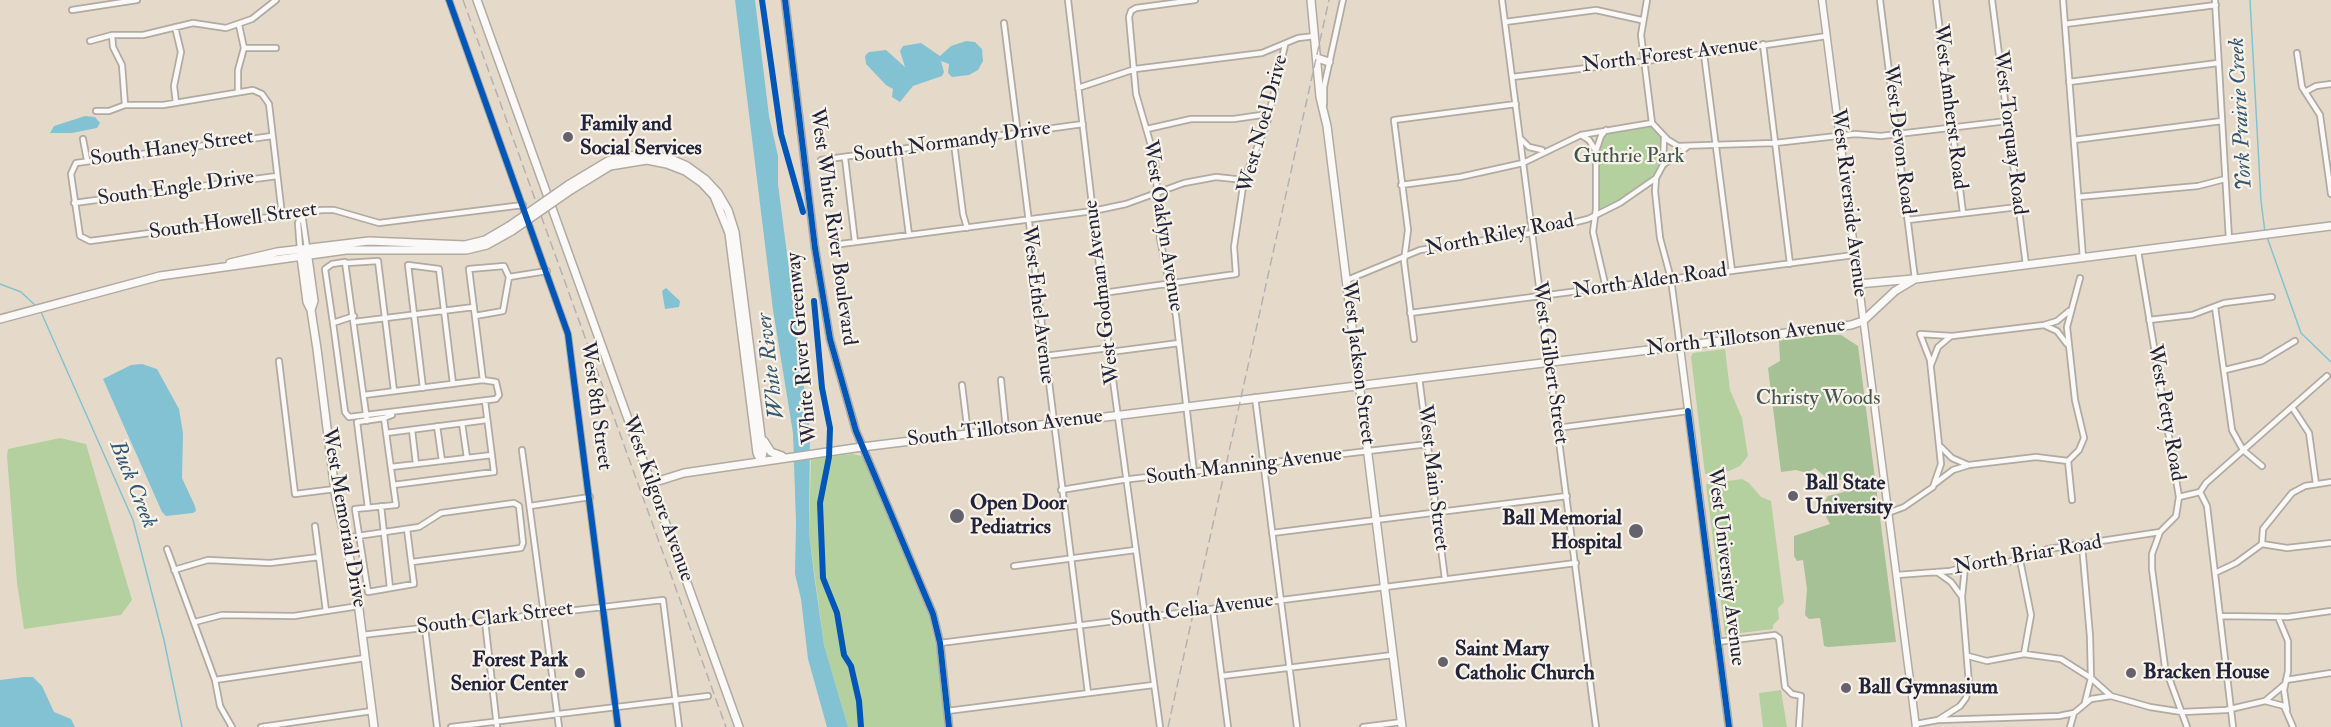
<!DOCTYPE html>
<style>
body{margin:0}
canvas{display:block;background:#e5daca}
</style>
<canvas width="2331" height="727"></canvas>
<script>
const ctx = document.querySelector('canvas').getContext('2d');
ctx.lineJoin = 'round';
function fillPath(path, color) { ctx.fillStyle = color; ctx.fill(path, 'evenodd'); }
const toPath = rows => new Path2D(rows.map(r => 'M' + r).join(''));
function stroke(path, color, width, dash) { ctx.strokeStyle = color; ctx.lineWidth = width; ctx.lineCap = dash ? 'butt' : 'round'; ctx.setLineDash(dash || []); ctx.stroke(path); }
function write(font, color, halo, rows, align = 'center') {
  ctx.font = font + ' "IM FELL Double Pica",serif'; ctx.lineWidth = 4.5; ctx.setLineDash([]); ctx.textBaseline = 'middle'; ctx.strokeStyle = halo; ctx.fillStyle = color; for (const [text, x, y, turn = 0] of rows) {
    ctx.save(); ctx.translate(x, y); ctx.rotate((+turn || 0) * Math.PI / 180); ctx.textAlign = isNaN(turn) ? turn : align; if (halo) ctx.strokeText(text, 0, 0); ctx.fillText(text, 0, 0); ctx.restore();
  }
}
fillPath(toPath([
 [1648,126,1655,128,1663,140,1663,158,1660,167,1643,185,1601,210,1599,206,1598,152,1601,138,1608,131],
 [1725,349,1730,390,1742,418,1748,456,1740,466,1729,471,1705,474,1691,357,1693,353],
 [60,438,86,444,132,600,121,615,24,629,17,583,7,456,8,449],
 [852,454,862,456,929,616,937,652,946,727,848,727,824,645,809,532,811,459],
 [1742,479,1749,483,1761,497,1771,501,1784,602,1778,608,1779,619,1773,625,1773,629,1725,635,1706,484],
 [1781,690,1787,727,1763,727,1759,693]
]), '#b5d09f');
fillPath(toPath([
 [1822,335,1841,335,1858,346,1896,642,1828,647,1824,646,1820,618,1809,619,1805,615,1807,589,1803,560,1797,561,1794,556,1794,536,1830,524,1821,507,1828,496,1844,492,1842,480,1829,480,1815,468,1807,473,1796,470,1781,472,1768,368,1780,361,1779,340]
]), '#a6c196');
fillPath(toPath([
 [735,0,755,0,769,116,778,156,778,184,810,432,809,532,814,574,824,645,848,727,827,727,808,659,801,599,795,574,796,523,793,433,773,310],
 [966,41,975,42,982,49,983,61,978,70,969,75,952,77,948,73,949,64,941,61,944,72,942,76,913,86,900,102,892,97,893,89,886,85,866,64,865,56,869,52,886,50,905,67,900,51,903,46,921,43,940,56,951,46],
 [85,116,95,117,100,123,97,128,72,133,50,133,54,126],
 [666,288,680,301,679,307,665,309,662,291],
 [142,364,157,369,179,409,183,433,182,478,195,506,196,511,193,513,166,516,162,512,103,379,131,365],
 [24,677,33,677,42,686,54,712,71,719,75,727,0,727,0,680]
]), '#83c2d3');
stroke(toPath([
 [2250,0,2261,201,2265,232],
 [2267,237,2301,333,2331,362],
 [0,284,21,292,36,306],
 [41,312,133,520,164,640,182,727]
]), '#83c2d3', 1.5);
const minor = toPath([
 [449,0,568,334,618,727],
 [1068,0,1110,358,1160,727],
 [1502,0,1596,727],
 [1647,0,1641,35,1652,123,1668,140,1678,146,1775,143,1855,134,1881,136,2007,121],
 [1880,0,1915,279],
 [1936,0,1963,213],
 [1992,0,2026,265],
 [2063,0,2083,258],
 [2215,0,2229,239],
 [72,10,137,0],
 [1505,22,1596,10,1641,20],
 [1004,23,1088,693],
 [2065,24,2216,5],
 [175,27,181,52,174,86,176,103],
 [112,35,113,47,122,65,125,105],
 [90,41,112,35,143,35,193,23,226,28,252,19,276,0],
 [1763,44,1790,264],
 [244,48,276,48],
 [2297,53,2302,87,2320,115,2331,194],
 [1704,54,1732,271],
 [1512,77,1704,54,1827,36],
 [2069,82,2218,63],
 [1078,88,1135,69,1262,53,1298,38,1315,36],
 [238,92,238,70,244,48,239,25],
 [2305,92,2316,86,2331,84],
 [1324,104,1324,87,1343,0],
 [96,111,109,111,125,105,163,105,253,90,262,94,269,104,282,215],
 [1147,129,1191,119,1234,119,1268,114],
 [1581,135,1589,140,1596,151,1596,209,1593,232,1606,288],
 [272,136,76,163,71,174,80,236,90,241,322,210,334,210,379,223,523,205],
 [83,139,87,160],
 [1521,139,1529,147,1542,150],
 [2074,140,2222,121],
 [954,143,963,214,967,228],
 [898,150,909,235],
 [1596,151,1601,136,1606,130],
 [845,158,855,242],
 [821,160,1083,124],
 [1663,165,1664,138],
 [1401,185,1460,177,1523,163,1581,135,1652,123],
 [2078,197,2198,186,2225,179],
 [74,203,277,176],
 [302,213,307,248],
 [1908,220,2018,207],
 [833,245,1093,211,1126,204,1184,183,1216,177,1244,180],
 [300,249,298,223,302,213],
 [2138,251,2179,497,2176,516,2160,532,2152,554,2152,569,2165,667,2187,727],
 [347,263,378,261,394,391],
 [509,277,547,271],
 [1347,280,1420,250,1532,233,1588,219,1620,203,1656,178],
 [1103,293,1236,274,1234,247,1244,180,1267,123,1285,45],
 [2215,307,2232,430,2243,450,2262,466],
 [1410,313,1854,255],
 [354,316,333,323,345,412,349,417,496,399,499,395,496,382,483,380,469,269,504,266,509,277],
 [475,316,503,311,509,277],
 [2149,320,2192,315,2224,303,2272,297],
 [354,322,474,307],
 [333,323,325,269,332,264,345,262,367,421],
 [2046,326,2057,331,2067,344],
 [1414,339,1404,261,1408,230,1394,120,1516,104],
 [1680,347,1671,279,1660,238,1655,191,1656,178,1663,165,1687,147],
 [1110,352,1179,343],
 [1044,356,1109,348],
 [279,361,295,494,335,489],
 [1931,365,1938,347,1951,336],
 [2225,370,2262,361,2295,341],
 [1419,377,1445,579],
 [1001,380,1006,429],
 [962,385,968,434],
 [423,388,408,265,439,269,453,384],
 [364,395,483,380],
 [1255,397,1297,727],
 [2292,407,2309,433,2316,484],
 [392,415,384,418,396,505,355,509,368,592,414,584,407,529],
 [462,423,467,458],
 [437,426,442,461],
 [1557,428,1688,411],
 [412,430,416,464],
 [386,433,487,420],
 [1941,447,1952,458,1968,465],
 [522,450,559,727],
 [391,467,492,455],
 [1194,473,1176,316,1160,239,1155,159,1136,94,1129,17,1131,11,1136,8,1195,0],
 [1936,483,1953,470,1969,465,2036,457,2068,461],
 [393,485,494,472,485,401],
 [1061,490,1122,480,1428,444],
 [2200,492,2207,506,2233,727],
 [2200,492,2206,483,2327,376],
 [2179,497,2200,492],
 [2072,500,2068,461,2079,450,2084,438,2075,400,2067,327,2080,278],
 [381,506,390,588],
 [530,506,590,497],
 [368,508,357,422,384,418],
 [1888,513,1904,507,1933,487,1941,464,1930,360,1920,334,1952,336,2044,325,2057,321,2069,311],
 [315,526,326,611],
 [1272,533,1567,496],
 [344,538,419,527,441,513,514,503,519,506,523,543,521,548,412,562],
 [2262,544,2263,529,2292,493,2305,486,2331,482],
 [2082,545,2090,636,2091,678,2111,696],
 [167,549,215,680,220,706,232,727],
 [2020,560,2031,615,2024,654],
 [1014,566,1135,550],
 [174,570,208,560,270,563,319,557],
 [1937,572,1951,582,1962,597,1969,684,1966,698,1960,706,1938,720],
 [2215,573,2236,563,2262,544,2287,548,2331,543],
 [1897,575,1950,571,1979,563,2006,563,2048,549,2160,532],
 [1962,597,1965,567],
 [1213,609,1228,727],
 [2221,616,2288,617,2331,611],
 [2278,617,2288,641,2288,671,2284,690,2287,710],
 [485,621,497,727],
 [195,622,222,615,294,616,359,606],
 [425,628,437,727],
 [362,635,663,600,679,727],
 [1717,642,1775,635,1779,638,1785,687,1792,694,1801,696,1799,727],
 [940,643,1576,563],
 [1968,656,1987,661,2024,654,2061,659,2091,678,2085,702],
 [1222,676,1393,655],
 [215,680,365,658],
 [2286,680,2331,673],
 [2265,701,2284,706,2293,727],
 [947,711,1153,685],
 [1916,724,1938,720,2059,716,2074,713,2091,699,2111,696,2150,707,2182,712,2226,710,2265,701,2284,685],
 [261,727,372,711],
 [451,727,708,696],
 [1363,727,1402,722],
 [2070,727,2074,713]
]);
const tertiary = toPath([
 [785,0,815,248,830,339,856,431,933,614,940,643,949,727],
 [1822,0,1916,727],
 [1680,347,1729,727]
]);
const secondary = toPath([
 [477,0,739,727],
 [1311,0,1320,97,1327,126,1402,727],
 [1317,58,1329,62],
 [568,185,608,161,627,156,647,155,669,158,687,166,705,179,718,193,728,210,735,232,763,452,761,461],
 [571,190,610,166,647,160,667,164,685,171,702,183,714,196,729,233,757,453,761,461],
 [300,249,307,302,311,310,317,349,336,499,356,586,374,727],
 [307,251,314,301,311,310],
 [230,263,277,252,369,241,465,245,485,240,509,226],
 [1858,284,1913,279],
 [0,319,160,276,346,250,466,250,487,245,512,231],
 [764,441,771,452,782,456],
 [652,483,684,473,862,447,1851,325,1863,321,1895,291,1915,279,2331,226]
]);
stroke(minor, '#b0aaa2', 8);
stroke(tertiary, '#b0aaa2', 9);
stroke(secondary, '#b0aaa2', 10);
stroke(minor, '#fbf9f7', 4.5);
stroke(tertiary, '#fbf9f7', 6);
stroke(secondary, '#fbf9f7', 7);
stroke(toPath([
 [463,0,726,727],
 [1168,727,1329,0]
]), '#b3b1b2', 1.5, [9, 4.5]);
const secondaryBridge = toPath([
 [509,226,568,185],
 [512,231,571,190]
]);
stroke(secondaryBridge, '#b0aaa2', 10, []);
stroke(secondaryBridge, '#fbf9f7', 7);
stroke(toPath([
 [449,0,568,334,618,727],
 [762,0,781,134,803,212],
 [785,0,815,248,830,339,856,431,933,614,940,643,949,727],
 [814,301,822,388,830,428,829,457,820,503,823,578,837,613,844,655,851,666,859,701,861,727],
 [1688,411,1729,727]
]), '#0057b8', 6);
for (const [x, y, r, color] of [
 [568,137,6,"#66626d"],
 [1793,496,6,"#66626d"],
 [957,516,8,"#66626d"],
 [1636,531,8,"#66626d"],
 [1443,662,6,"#66626d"],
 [580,673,6,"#66626d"],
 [2131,673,6,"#66626d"],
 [1846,688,6,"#66626d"]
]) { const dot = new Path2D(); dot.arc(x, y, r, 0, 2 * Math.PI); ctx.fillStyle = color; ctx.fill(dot); stroke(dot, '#f7f3e8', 2); }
write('21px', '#22223b', '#f7f3e8', [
 ["North Forest Avenue",1670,56,-7],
 ["West Amherst Road",1949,107,83],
 ["West Noel Drive",1264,124,-75],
 ["West Torquay Road",2009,133,83],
 ["West Devon Road",1898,140,83],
 ["South Normandy Drive",952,143,-8],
 ["South Haney Street",172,149,-8],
 ["South Engle Drive",176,189,-8],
 ["West Riverside Avenue",1848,203,83],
 ["South Howell Street",233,222,-8],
 ["West Oaklyn Avenue",1162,226,81],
 ["West White River Boulevard",832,227,82],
 ["North Riley Road",1500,236,-11],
 ["North Alden Road",1650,282,-8],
 ["West Godman Avenue",1103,292,-97],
 ["West Ethel Avenue",1037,305,83],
 ["North Tillotson Avenue",1746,338,-7],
 ["White River Greenway",803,348,-95],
 ["West Jackson Street",1357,363,83],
 ["West Gilbert Street",1549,363,82],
 ["West 8th Street",595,406,82],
 ["West Petty Road",2165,413,80],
 ["South Tillotson Avenue",1005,429,-7],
 ["South Manning Avenue",1244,467,-7],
 ["West Main Street",1432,478,83],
 ["West Kilgore Avenue",657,499,70],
 ["West Memorial Drive",343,518,80],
 ["North Briar Road",2028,556,-10],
 ["West University Avenue",1725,567,83],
 ["South Celia Avenue",1192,611,-7],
 ["South Clark Street",495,619,-7]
]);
write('bold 21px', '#22223b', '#f7f3e8', [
 ["Family and",580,125],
 ["Social Services",580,149],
 ["Ball State",1805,484],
 ["University",1805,508],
 ["Open Door",970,504],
 ["Pediatrics",970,528],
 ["Ball Memorial",1622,519,"right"],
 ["Hospital",1622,543,"right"],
 ["Saint Mary",1455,650],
 ["Catholic Church",1455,674],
 ["Forest Park",568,661,"right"],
 ["Senior Center",568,685,"right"],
 ["Bracken House",2143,673],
 ["Ball Gymnasium",1858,688]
], 'left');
write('21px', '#42544e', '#f7f3e8', [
 ["Guthrie Park",1629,157],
 ["Christy Woods",1818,399]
]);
write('italic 22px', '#355672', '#f7f3e8', [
 ["York Prairie Creek",2242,114,-93],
 ["White River",772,366,-97],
 ["Buck Creek",132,485,68]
]);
</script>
